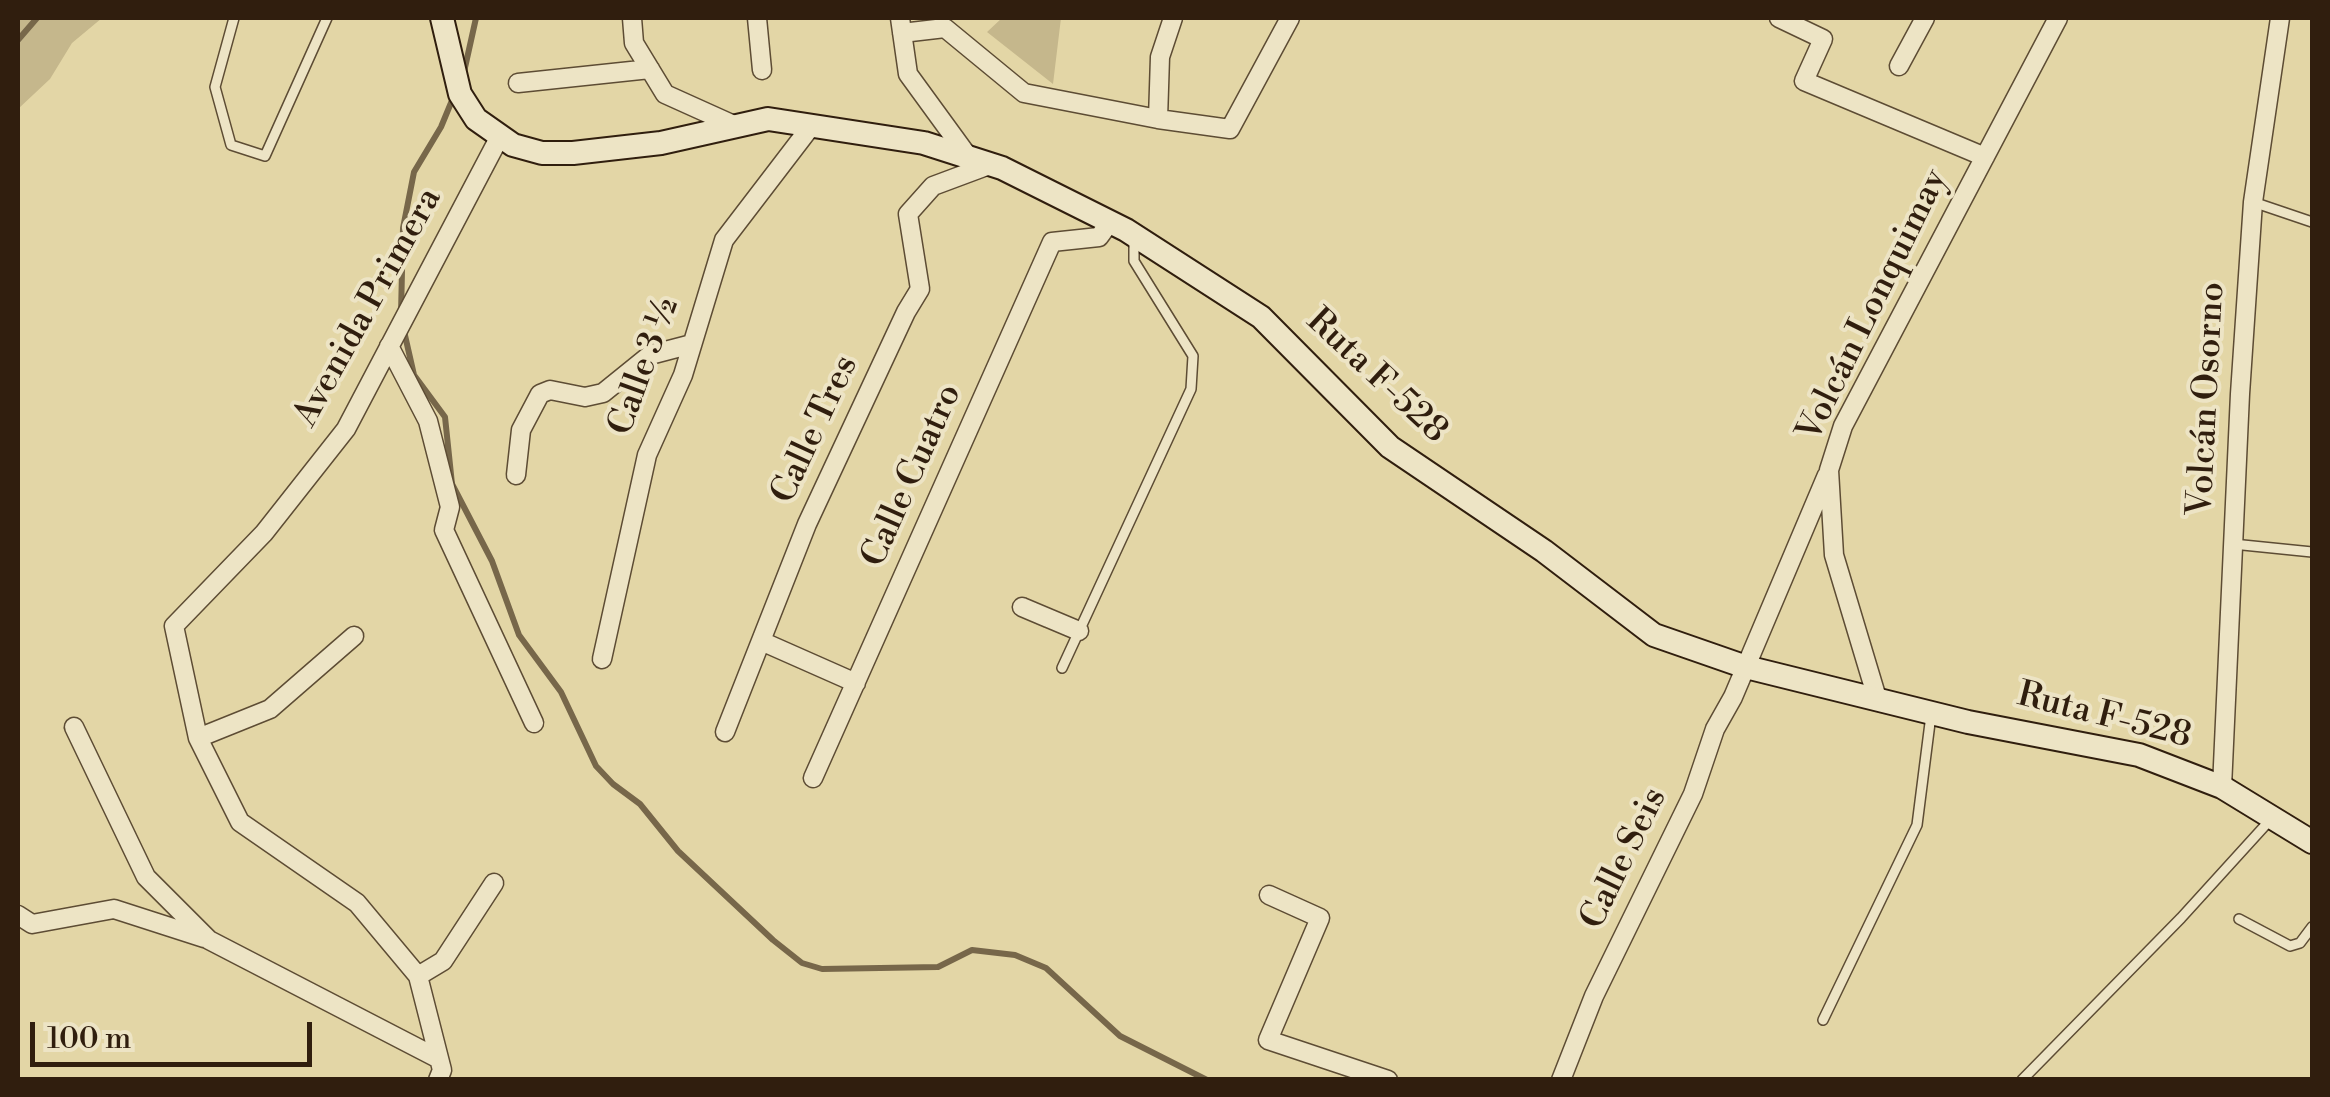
<!DOCTYPE html>
<meta charset="utf-8">
<style>
body{margin:0}
#map{position:relative;width:2330px;height:1097px;overflow:hidden;background:#e3d6a6;font-family:"Libre Bodoni",serif}
canvas{display:block}
.frame{position:absolute;inset:0;border:20px solid #301e0e;pointer-events:none}
.scale{position:absolute;left:30px;top:1022px;width:282px;height:45px;box-sizing:border-box;border:5px solid #301e0e;border-top:0;padding-left:12px;font-size:30px;line-height:35px;white-space:nowrap;color:#301e0e;-webkit-text-stroke:8px #ede4c5;paint-order:stroke}
</style>
<div id="map">
<canvas width="2330" height="1097"></canvas>
<div class="frame"></div>
<div class="scale">100 m</div>
</div>
<script>
const ctx = document.querySelector('canvas').getContext('2d');
ctx.lineJoin = 'round';
function fillPath(path, color) { ctx.fillStyle = color; ctx.fill(path, 'evenodd'); }
const toPath = rows => new Path2D(rows.map(r => 'M' + r).join(''));
function stroke(path, color, width, dash) { ctx.strokeStyle = color; ctx.lineWidth = width; ctx.lineCap = dash ? 'butt' : 'round'; ctx.setLineDash(dash || []); ctx.stroke(path); }
function write(font, color, halo, rows, align = 'center') {
  ctx.font = font + ' "Libre Bodoni",serif'; ctx.lineWidth = 8; ctx.setLineDash([]); ctx.textBaseline = 'middle'; ctx.strokeStyle = halo; ctx.fillStyle = color; for (const [text, x, y, turn = 0] of rows) {
    ctx.save(); ctx.translate(x, y); ctx.rotate((+turn || 0) * Math.PI / 180); ctx.textAlign = isNaN(turn) ? turn : align; if (halo) ctx.strokeText(text, 0, 0); ctx.fillText(text, 0, 0); ctx.restore();
  }
}
fillPath(toPath([
 [18,18,102,18,72,43,50,79,18,109],
 [1002,18,1061,18,1053,84,987,32]
]), '#c5b78c');
stroke(toPath([
 [18,40,37,18],
 [464,72,476,18],
 [401,314,403,228,414,172,441,127,453,98],
 [404,331,414,375,445,417,452,484,492,561,519,635,561,692,596,766,613,784,640,804,678,851,773,940,802,963,822,969,938,967,972,950,1015,955,1046,968,1120,1036,1207,1080]
]), '#77674a', 6);
const lane = toPath([
 [234,18,215,87,231,145,265,156,327,18],
 [2253,202,2312,222],
 [2233,544,2312,552],
 [1062,668,1191,389,1193,356,1134,261,1134,238],
 [2239,919,2290,946,2300,943,2312,927],
 [1823,1020,1917,825,1931,715],
 [2022,1080,2181,918,2271,819]
]);
const street = toPath([
 [632,18,634,43,665,94,736,126],
 [757,18,762,70],
 [900,18,908,74,967,155],
 [1779,18,1823,39,1804,81,1985,157],
 [902,33,945,28,1024,93,1158,119,1160,57,1173,18],
 [1899,66,1925,18],
 [518,83,650,69],
 [1158,119,1230,129,1290,18],
 [389,346,428,421,450,507,444,530,534,723],
 [516,475,521,430,540,394,550,390,585,397,603,393,650,355,692,344],
 [1048,618,1022,607,1079,631],
 [761,641,856,683],
 [602,659,647,455,683,375,724,240,812,125],
 [1877,698,1834,555,1829,470,1843,426,2058,18],
 [74,727,146,877,209,940,439,1059],
 [725,732,807,524,906,312,920,289,908,214,933,186,992,164],
 [198,738,270,709,354,636],
 [813,778,1052,242,1099,237,1110,222],
 [2222,787,2240,394,2253,202,2280,18],
 [1269,895,1320,918,1268,1040,1388,1080],
 [18,915,32,924,114,909,204,938],
 [418,976,443,961,494,883],
 [438,1080,442,1070,418,976,357,903,240,822,198,738,174,626,264,533,346,429,499,138],
 [1561,1080,1594,996,1693,794,1715,729,1733,697,1827,475]
]);
const secondary = toPath([
 [442,18,460,94,476,119,513,145,542,153,573,153,661,143,768,119,924,143,1002,168,1126,230,1261,317,1390,447,1544,551,1654,635,1746,667,1968,722,2139,755,2222,787,2312,842]
]);
stroke(lane, '#5d4c34', 12);
stroke(street, '#5d4c34', 21);
stroke(secondary, '#301e0e', 26);
stroke(lane, '#ede4c5', 9);
stroke(street, '#ede4c5', 18);
stroke(secondary, '#ede4c5', 22);
write('35px', '#301e0e', '#ede4c5', [
 ["Volcán Lonquimay",1874,306,-64],
 ["Avenida Primera",369,308,-61],
 ["Calle 3 ½",645,367,-70],
 ["Ruta F-528",1376,377,43],
 ["Volcán Osorno",2208,399,-87],
 ["Calle Tres",816,430,-65],
 ["Calle Cuatro",913,476,-66],
 ["Ruta F-528",2104,717,14],
 ["Calle Seis",1625,859,-64]
]);
</script>
